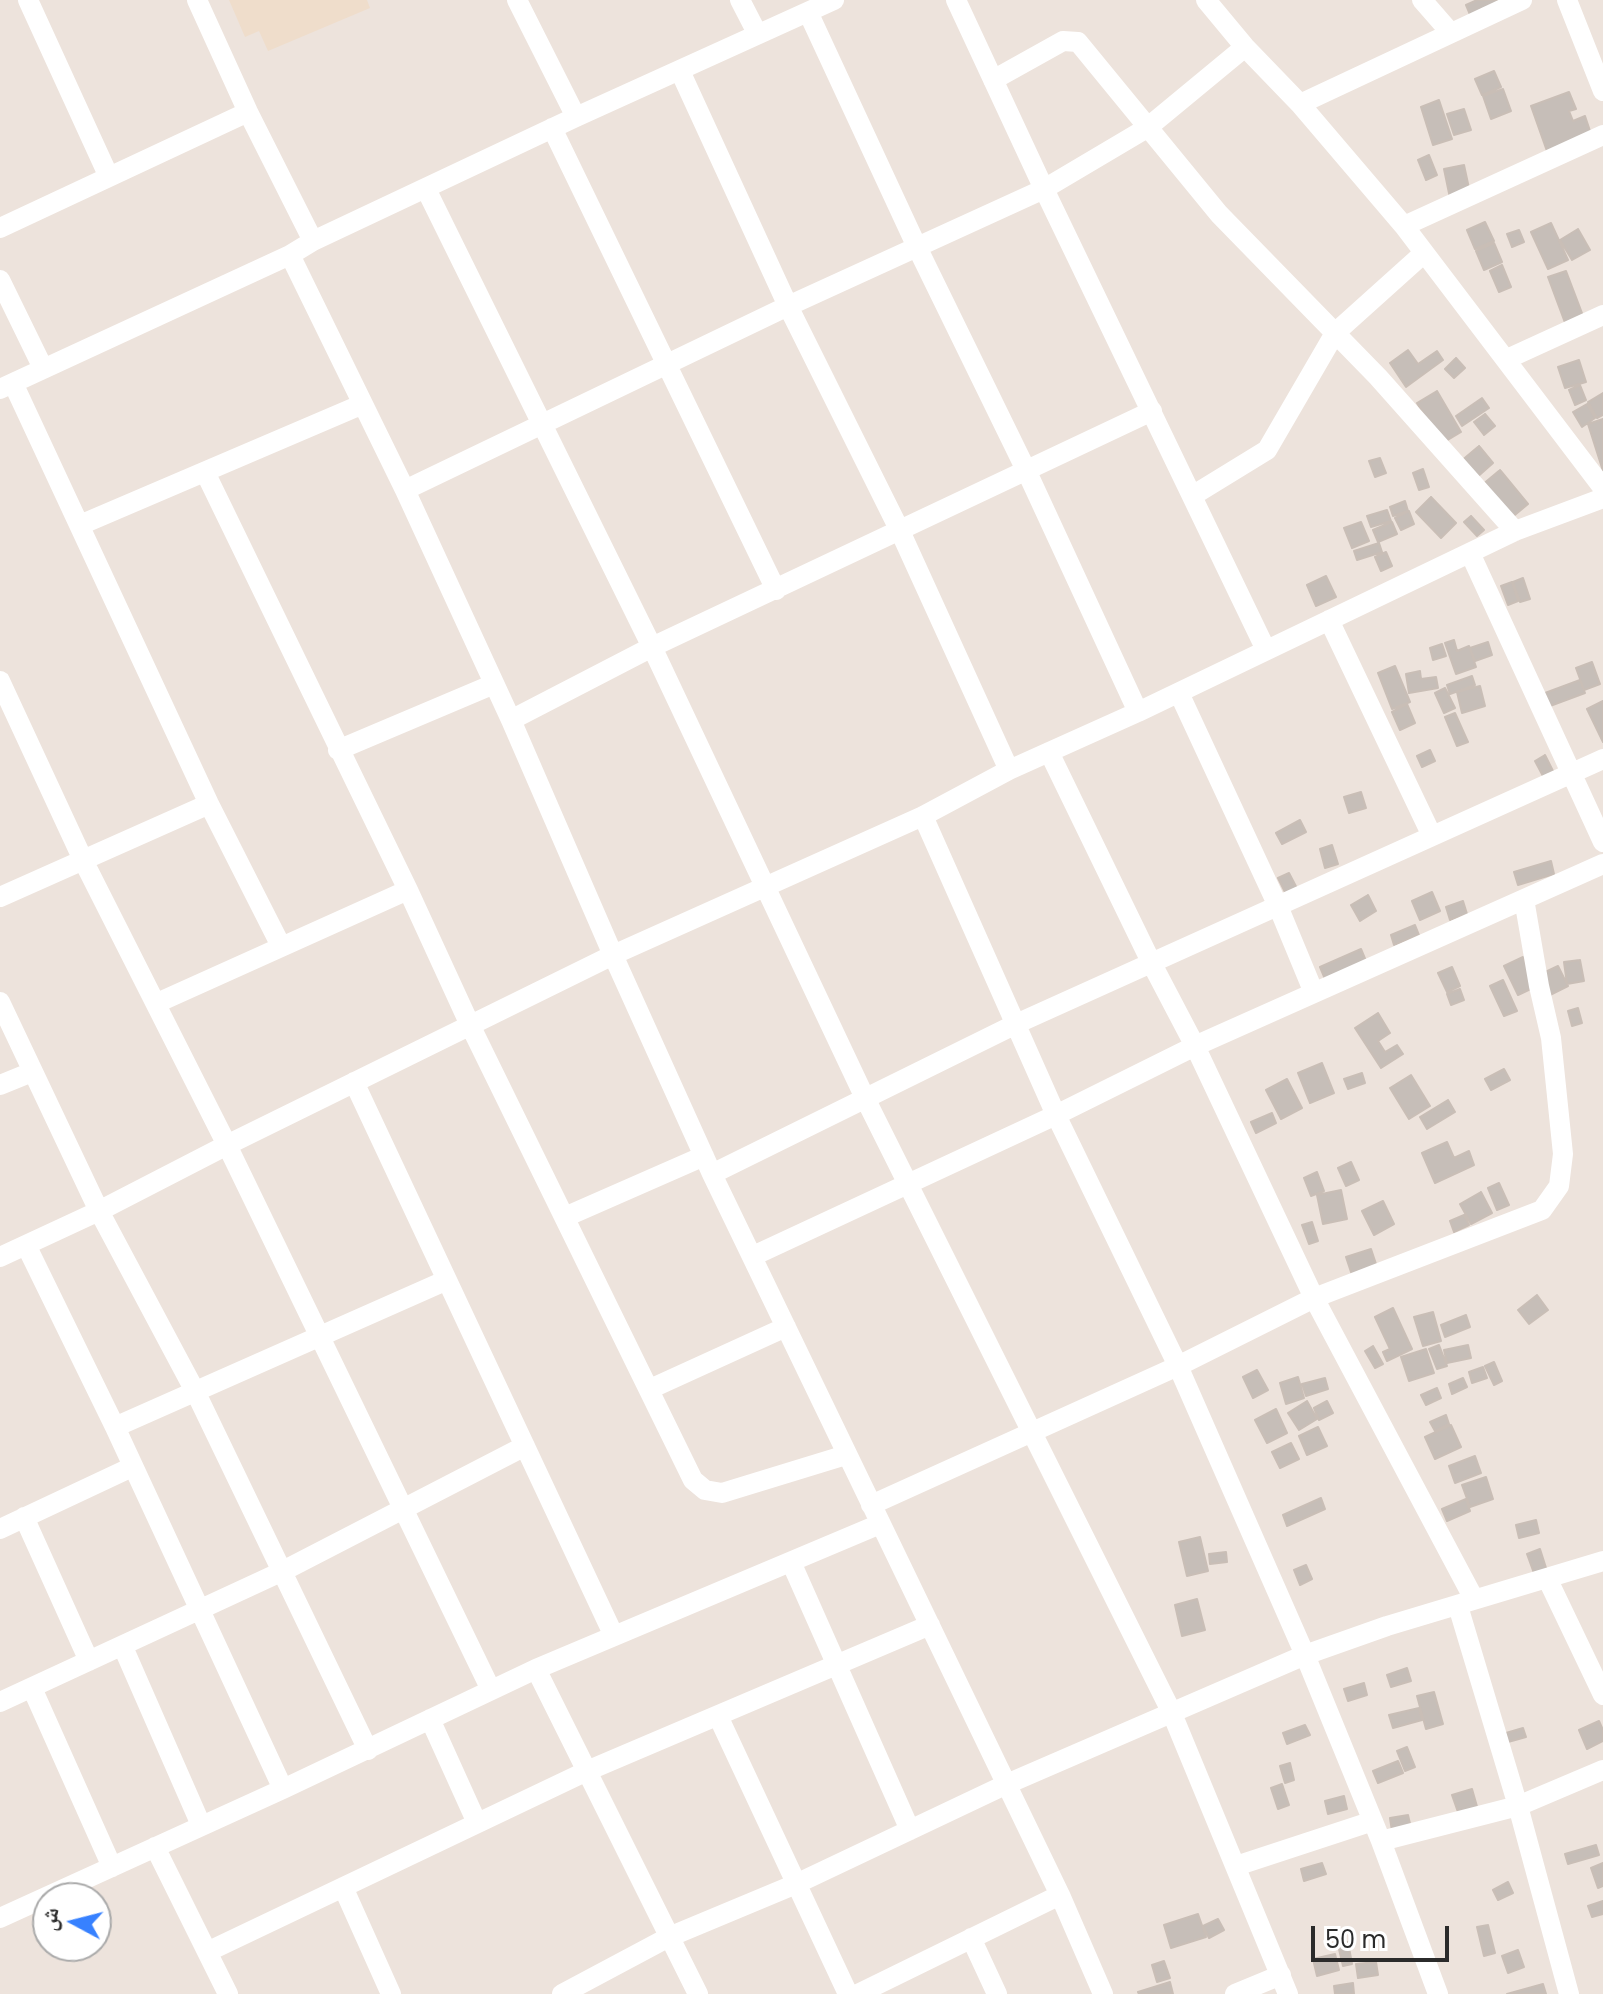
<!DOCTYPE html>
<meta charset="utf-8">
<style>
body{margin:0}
#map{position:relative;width:1603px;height:1994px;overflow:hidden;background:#ede3dc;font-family:Poppins,"Noto Naskh Arabic",sans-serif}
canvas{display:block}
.north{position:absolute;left:32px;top:1882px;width:80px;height:80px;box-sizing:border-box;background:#fff;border:2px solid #aaa;border-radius:50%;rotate:277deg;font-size:22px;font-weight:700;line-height:32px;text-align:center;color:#2b2b2b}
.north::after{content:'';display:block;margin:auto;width:28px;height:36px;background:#3781ff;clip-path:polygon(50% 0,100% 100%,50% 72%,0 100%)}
.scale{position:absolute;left:1311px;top:1926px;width:138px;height:36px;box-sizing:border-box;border:4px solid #2b2b2b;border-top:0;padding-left:10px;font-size:24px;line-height:28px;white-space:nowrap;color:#2b2b2b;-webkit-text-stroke:6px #fff;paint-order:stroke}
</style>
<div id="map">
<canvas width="1603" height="1994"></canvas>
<div class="north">ش</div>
<div class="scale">50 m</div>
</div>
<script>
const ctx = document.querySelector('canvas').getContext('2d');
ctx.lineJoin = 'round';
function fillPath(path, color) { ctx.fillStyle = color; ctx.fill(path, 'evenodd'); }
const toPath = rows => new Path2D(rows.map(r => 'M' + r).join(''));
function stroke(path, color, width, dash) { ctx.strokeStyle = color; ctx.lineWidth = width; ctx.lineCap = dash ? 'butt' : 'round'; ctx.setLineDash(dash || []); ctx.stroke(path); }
fillPath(toPath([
 [229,0,367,0,370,8,268,51,259,31,245,37]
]), '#efddcb');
const building = toPath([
 [1477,0,1524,0,1474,24,1466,5,1477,0],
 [1494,71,1501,87,1482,95,1475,79,1494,71],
 [1503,89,1511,111,1491,119,1483,96,1503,89],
 [1569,92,1576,109,1569,111,1573,121,1585,116,1592,137,1548,154,1531,106,1569,92],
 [1439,100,1452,139,1433,145,1421,107,1439,100],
 [1464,109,1471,130,1454,135,1447,114,1464,109],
 [1429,155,1437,175,1426,180,1418,160,1429,155],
 [1464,165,1470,193,1450,198,1444,169,1464,165],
 [1485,222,1494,241,1475,249,1467,230,1485,222],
 [1551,223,1568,260,1548,269,1531,232,1551,223],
 [1578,229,1590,250,1572,260,1560,240,1578,229],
 [1519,230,1524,242,1512,247,1507,234,1519,230],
 [1494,243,1502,262,1484,270,1476,251,1494,243],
 [1502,265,1511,287,1499,292,1490,271,1502,265],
 [1566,271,1585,321,1567,328,1548,277,1566,271],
 [1408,350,1418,364,1437,351,1443,360,1406,387,1390,363,1408,350],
 [1456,358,1465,368,1454,378,1445,369,1456,358],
 [1579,360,1586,382,1565,388,1558,367,1579,360],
 [1580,385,1586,400,1575,405,1569,390,1580,385],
 [1437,391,1461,432,1441,444,1417,403,1437,391],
 [1603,393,1603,415,1597,418,1588,402,1603,393],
 [1482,398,1489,408,1462,426,1456,416,1482,398],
 [1587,404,1595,418,1582,427,1573,412,1587,404],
 [1485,414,1495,426,1484,435,1474,422,1485,414],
 [1603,419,1603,471,1588,424,1603,419],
 [1479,446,1493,463,1475,479,1460,462,1479,446],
 [1380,458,1386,473,1375,477,1369,461,1380,458],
 [1423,469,1429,487,1419,490,1413,473,1423,469],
 [1500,470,1528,504,1510,519,1482,485,1500,470],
 [1431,497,1456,523,1441,538,1416,512,1431,497],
 [1405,501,1408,511,1393,516,1390,507,1405,501],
 [1387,510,1391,521,1371,527,1367,516,1387,510],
 [1409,511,1414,524,1401,530,1395,518,1409,511],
 [1471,516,1484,530,1477,536,1464,522,1471,516],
 [1361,522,1369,541,1352,548,1344,528,1361,522],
 [1392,522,1397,534,1378,542,1373,530,1392,522],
 [1379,543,1382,552,1357,560,1354,551,1379,543],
 [1386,552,1392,566,1381,571,1375,557,1386,552],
 [1326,576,1336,597,1316,606,1307,585,1326,576],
 [1523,578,1530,599,1520,602,1513,582,1523,578],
 [1512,582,1518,601,1508,605,1501,586,1512,582],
 [1454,640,1457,651,1469,646,1476,667,1456,674,1445,643,1454,640],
 [1488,642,1492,655,1475,661,1470,648,1488,642],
 [1442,644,1446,656,1433,660,1430,648,1442,644],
 [1592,662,1600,684,1584,690,1576,668,1592,662],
 [1395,666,1410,702,1392,709,1378,673,1395,666],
 [1420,671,1421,679,1436,677,1438,688,1409,693,1406,674,1420,671],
 [1472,676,1475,685,1450,694,1447,685,1472,676],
 [1580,680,1585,693,1550,706,1545,693,1580,680],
 [1480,686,1485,706,1462,713,1457,692,1480,686],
 [1445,688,1455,708,1444,713,1435,693,1445,688],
 [1603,701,1603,742,1587,709,1603,701],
 [1407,704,1415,723,1400,730,1392,712,1407,704],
 [1455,713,1468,742,1457,746,1445,717,1455,713],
 [1430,750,1435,761,1422,767,1417,756,1430,750],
 [1545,755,1554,773,1544,778,1535,761,1545,755],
 [1361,792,1366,808,1349,813,1344,797,1361,792],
 [1300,820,1306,832,1282,844,1276,833,1300,820],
 [1332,845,1338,864,1325,868,1320,849,1332,845],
 [1551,861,1554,874,1518,885,1514,872,1551,861],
 [1289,873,1301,896,1290,902,1278,878,1289,873],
 [1432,892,1440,911,1420,920,1412,901,1432,892],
 [1368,895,1376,911,1360,921,1351,905,1368,895],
 [1463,901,1467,914,1450,920,1446,907,1463,901],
 [1415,925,1419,935,1394,945,1391,935,1415,925],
 [1361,949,1366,961,1325,979,1320,967,1361,949],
 [1523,957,1537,986,1518,995,1504,966,1523,957],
 [1580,960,1584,981,1567,984,1564,962,1580,960],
 [1558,966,1568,986,1548,996,1539,975,1558,966],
 [1452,967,1460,986,1447,992,1438,973,1452,967],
 [1503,980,1517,1011,1504,1016,1490,986,1503,980],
 [1460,989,1464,1000,1451,1005,1447,994,1460,989],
 [1578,1008,1582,1023,1572,1026,1568,1011,1578,1008],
 [1378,1013,1390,1033,1378,1041,1385,1052,1397,1045,1403,1054,1381,1068,1355,1028,1378,1013],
 [1322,1063,1334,1093,1310,1103,1298,1073,1322,1063],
 [1504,1069,1510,1080,1491,1090,1485,1079,1504,1069],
 [1362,1073,1365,1083,1348,1089,1344,1079,1362,1073],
 [1411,1075,1430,1106,1409,1119,1390,1088,1411,1075],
 [1287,1079,1302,1108,1281,1119,1266,1090,1287,1079],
 [1448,1100,1455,1112,1427,1129,1420,1117,1448,1100],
 [1272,1113,1276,1123,1256,1133,1251,1122,1272,1113],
 [1447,1142,1454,1158,1469,1151,1474,1165,1435,1183,1422,1153,1447,1142],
 [1351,1162,1359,1180,1346,1186,1338,1168,1351,1162],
 [1317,1172,1324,1191,1311,1196,1304,1178,1317,1172],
 [1499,1183,1509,1205,1497,1210,1488,1188,1499,1183],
 [1341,1190,1347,1219,1323,1224,1317,1195,1341,1190],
 [1481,1192,1492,1213,1471,1224,1460,1204,1481,1192],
 [1383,1201,1394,1224,1374,1235,1362,1211,1383,1201],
 [1464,1215,1469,1225,1454,1232,1450,1221,1464,1215],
 [1312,1222,1318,1241,1309,1244,1302,1225,1312,1222],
 [1371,1249,1377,1267,1352,1275,1346,1257,1371,1249],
 [1537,1295,1548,1310,1529,1324,1518,1310,1537,1295],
 [1393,1308,1412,1349,1387,1361,1383,1352,1390,1349,1375,1317,1393,1308],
 [1433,1312,1441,1341,1423,1346,1414,1317,1433,1312],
 [1466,1315,1470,1327,1445,1337,1441,1325,1466,1315],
 [1439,1345,1447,1366,1437,1369,1429,1349,1439,1345],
 [1468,1345,1471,1358,1447,1363,1444,1350,1468,1345],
 [1373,1346,1383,1364,1375,1368,1365,1351,1373,1346],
 [1426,1349,1434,1373,1409,1381,1401,1357,1426,1349],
 [1494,1362,1502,1381,1494,1385,1485,1366,1494,1362],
 [1483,1367,1487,1378,1472,1383,1469,1372,1483,1367],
 [1257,1370,1268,1390,1253,1398,1243,1377,1257,1370],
 [1298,1377,1304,1398,1286,1404,1280,1383,1298,1377],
 [1325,1378,1328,1389,1306,1396,1302,1384,1325,1378],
 [1463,1378,1467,1387,1452,1394,1449,1384,1463,1378],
 [1437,1388,1441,1398,1426,1405,1421,1395,1437,1388],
 [1307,1401,1317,1419,1299,1430,1288,1413,1307,1401],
 [1327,1401,1333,1413,1319,1420,1314,1408,1327,1401],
 [1276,1409,1287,1433,1267,1443,1255,1420,1276,1409],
 [1446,1415,1449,1424,1435,1431,1430,1422,1446,1415],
 [1451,1425,1461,1447,1435,1459,1425,1437,1451,1425],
 [1318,1427,1327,1446,1307,1455,1299,1436,1318,1427],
 [1291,1443,1299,1459,1280,1468,1272,1452,1291,1443],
 [1475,1456,1481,1473,1455,1483,1449,1466,1475,1456],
 [1486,1477,1493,1499,1470,1507,1462,1485,1486,1477],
 [1321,1498,1325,1509,1287,1526,1283,1515,1321,1498],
 [1466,1499,1470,1511,1447,1521,1442,1509,1466,1499],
 [1536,1520,1539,1533,1519,1538,1516,1525,1536,1520],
 [1200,1537,1208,1571,1187,1576,1179,1542,1200,1537],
 [1540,1549,1547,1571,1535,1576,1527,1554,1540,1549],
 [1226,1552,1227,1562,1210,1564,1209,1554,1226,1552],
 [1306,1565,1312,1579,1300,1585,1294,1570,1306,1565],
 [1197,1599,1205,1630,1182,1636,1175,1605,1197,1599],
 [1407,1668,1411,1681,1391,1687,1387,1675,1407,1668],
 [1364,1683,1367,1695,1348,1701,1344,1689,1364,1683],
 [1434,1692,1443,1724,1426,1729,1417,1696,1434,1692],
 [1419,1708,1422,1720,1393,1728,1389,1715,1419,1708],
 [1599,1721,1603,1730,1603,1741,1587,1749,1579,1730,1599,1721],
 [1305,1725,1310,1735,1287,1744,1283,1733,1305,1725],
 [1523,1728,1526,1737,1508,1742,1506,1733,1523,1728],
 [1407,1747,1415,1767,1405,1771,1397,1751,1407,1747],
 [1398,1761,1403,1773,1378,1783,1373,1771,1398,1761],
 [1290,1763,1294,1780,1285,1783,1280,1766,1290,1763],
 [1282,1784,1289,1805,1278,1809,1271,1788,1282,1784],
 [1472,1789,1478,1810,1459,1815,1452,1795,1472,1789],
 [1344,1796,1347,1809,1328,1814,1325,1801,1344,1796],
 [1408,1815,1411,1828,1392,1831,1390,1818,1408,1815],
 [1596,1845,1599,1855,1568,1864,1565,1854,1596,1845],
 [1322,1863,1326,1874,1304,1881,1301,1869,1322,1863],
 [1603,1863,1603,1886,1598,1888,1591,1868,1603,1863],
 [1508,1882,1513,1893,1498,1900,1493,1890,1508,1882],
 [1603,1901,1603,1914,1592,1917,1588,1906,1603,1901],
 [1198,1914,1206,1937,1171,1948,1164,1925,1198,1914],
 [1218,1919,1224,1930,1209,1938,1203,1926,1218,1919],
 [1488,1925,1495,1953,1484,1956,1477,1927,1488,1925],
 [1348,1942,1352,1964,1343,1966,1338,1945,1348,1942],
 [1518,1950,1524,1967,1508,1973,1502,1956,1518,1950],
 [1335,1954,1339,1970,1317,1976,1313,1959,1335,1954],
 [1164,1961,1170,1978,1157,1982,1152,1965,1164,1961],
 [1376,1962,1378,1975,1358,1978,1356,1964,1376,1962],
 [1170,1982,1173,1994,1139,1994,1138,1992,1170,1982],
 [1353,1983,1354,1994,1335,1994,1334,1986,1353,1983],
 [1543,1984,1546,1994,1507,1994,1543,1984]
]);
fillPath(building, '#c6beb8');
stroke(building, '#c9beb6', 2);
stroke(toPath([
 [28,0,109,177],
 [197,0,248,112,313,241],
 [517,0,576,117],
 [740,0,757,33],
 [956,0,1044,189,1266,650],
 [1206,0,1245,47,1300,104,1404,226,1603,488],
 [1422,0,1450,32],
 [1567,0,1603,91],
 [808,12,917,247,1027,472,1138,712],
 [680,71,788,306,900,531,1009,770],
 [993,80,1063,41,1078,42,1219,214,1378,377,1515,531],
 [1300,104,1522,0],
 [552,128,776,590],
 [426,189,652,647,865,1098,1171,1711,1288,1994],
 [1404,226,1603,135],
 [0,228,248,112],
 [290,255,405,490,511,720,613,955,712,1174,1060,1895,1103,1994],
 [0,280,43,368],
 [1507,359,1603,315],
 [13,383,209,804,281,946],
 [0,389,290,255,313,241,576,117,834,0],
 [205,472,408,890,470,1025,693,1480,705,1490,722,1493,846,1455],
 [405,490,788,306,1044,189,1147,128,1245,47],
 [1192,496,1267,450,1335,333,1424,253],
 [80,525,363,404],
 [1470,553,1603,842],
 [1329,620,1432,836],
 [0,681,84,862,227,1145,491,1690],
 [1179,693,1278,906,1314,993],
 [511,720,652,647,1152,411],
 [338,750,494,684],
 [1049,752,1152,964,1195,1046,1314,1298,1474,1599],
 [923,816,1056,1115,1178,1366,1305,1655,1381,1841,1438,1994],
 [0,897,209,804],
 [0,1002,99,1211,196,1393,368,1750],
 [157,1003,408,890],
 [354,1082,614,1636],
 [0,1085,32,1072],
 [712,1174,1016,1024,1603,759],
 [565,1217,704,1156],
 [26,1245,115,1427,283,1789],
 [753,1256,1056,1115,1195,1046,1603,864],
 [0,1257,99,1211,227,1145,613,955,923,816,1009,770,1138,712,1515,531,1603,498],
 [650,1389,786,1327],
 [115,1427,447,1280],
 [871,1505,1178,1366,1314,1298,1542,1210,1559,1186,1563,1154,1551,1038,1539,986,1524,899],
 [24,1517,89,1661],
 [0,1529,132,1467],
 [791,1562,910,1830],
 [1547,1578,1603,1695],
 [1458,1606,1518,1806,1569,1994],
 [123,1647,201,1825],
 [536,1669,698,1994],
 [32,1688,112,1867],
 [0,1702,283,1571,525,1446],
 [718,1716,848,1994],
 [430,1719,477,1823],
 [1381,1841,1518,1806,1603,1770],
 [155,1847,228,1994],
 [1236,1866,1373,1821],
 [343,1887,391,1994],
 [0,1918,283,1789,536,1669,880,1524],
 [971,1938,997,1994],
 [207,1952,587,1771,930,1625],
 [562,1994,669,1937,796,1884,1007,1784,1305,1655,1387,1626,1603,1561],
 [858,1994,1060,1895],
 [1235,1994,1281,1975]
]), '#fff', 20);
</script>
